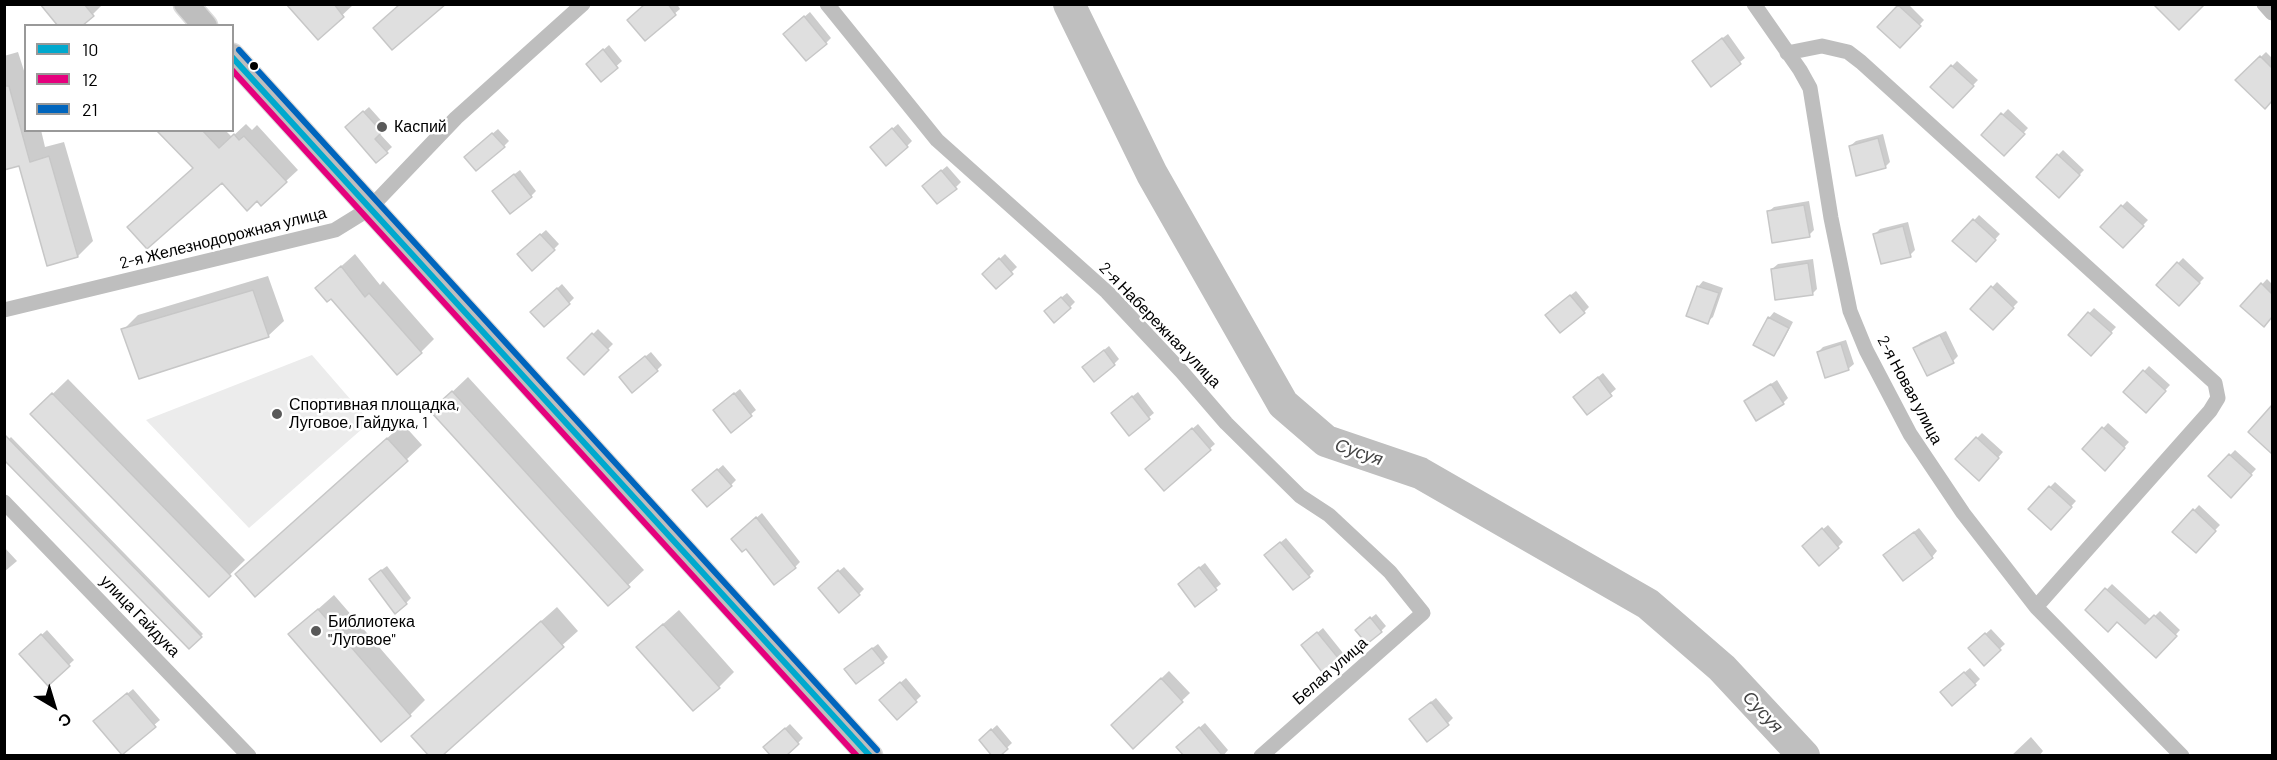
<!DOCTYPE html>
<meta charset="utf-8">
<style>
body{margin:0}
#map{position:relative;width:2277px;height:760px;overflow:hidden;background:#fff;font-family:Barlow,sans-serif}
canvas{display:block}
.frame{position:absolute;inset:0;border:6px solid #000;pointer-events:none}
.legend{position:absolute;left:24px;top:24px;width:210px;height:108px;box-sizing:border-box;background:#fff;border:2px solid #999;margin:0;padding:8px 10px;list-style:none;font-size:18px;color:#000}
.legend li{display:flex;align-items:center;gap:12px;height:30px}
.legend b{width:30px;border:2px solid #999}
.north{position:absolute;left:24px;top:676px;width:60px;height:60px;-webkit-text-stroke:4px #fff;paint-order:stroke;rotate:142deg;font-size:16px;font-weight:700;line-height:24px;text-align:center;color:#000}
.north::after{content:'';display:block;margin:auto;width:21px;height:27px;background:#000;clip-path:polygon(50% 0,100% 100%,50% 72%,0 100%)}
</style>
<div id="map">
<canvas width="2277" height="760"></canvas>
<div class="frame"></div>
<ul class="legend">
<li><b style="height:8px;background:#00a9ce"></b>10</li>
<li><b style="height:8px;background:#e5007d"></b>12</li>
<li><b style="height:8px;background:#0065bd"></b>21</li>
</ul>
<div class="north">С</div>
</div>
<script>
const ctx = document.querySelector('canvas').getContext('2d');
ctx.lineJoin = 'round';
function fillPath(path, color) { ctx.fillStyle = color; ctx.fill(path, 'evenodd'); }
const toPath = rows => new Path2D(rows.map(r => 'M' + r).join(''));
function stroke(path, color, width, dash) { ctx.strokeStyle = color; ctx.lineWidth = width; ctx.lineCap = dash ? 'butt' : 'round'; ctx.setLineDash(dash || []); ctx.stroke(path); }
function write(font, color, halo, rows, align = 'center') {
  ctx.font = font + ' Barlow,sans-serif'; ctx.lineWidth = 5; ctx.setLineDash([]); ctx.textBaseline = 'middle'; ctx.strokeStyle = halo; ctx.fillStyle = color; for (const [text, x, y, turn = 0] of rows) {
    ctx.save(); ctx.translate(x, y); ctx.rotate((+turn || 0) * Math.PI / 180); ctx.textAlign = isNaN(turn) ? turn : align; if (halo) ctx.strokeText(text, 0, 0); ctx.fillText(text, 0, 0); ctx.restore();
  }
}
fillPath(toPath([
 [312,355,370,422,249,528,146,420]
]), '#ececec');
fillPath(toPath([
 [42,4,103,4,93,14],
 [288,4,354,4,318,38],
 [647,4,677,4,680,9,645,39],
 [1900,4,1908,4,1924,20,1900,46,1879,27],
 [810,12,831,38,826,43,790,29],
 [1728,34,1745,58,1711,85,1699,56],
 [609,45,622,61,601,80,593,59],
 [18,52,26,77,26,130,41,130,45,147,64,142,93,241,78,256,20,164,4,169,4,56],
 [2266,52,2272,58,2272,99,2265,107,2237,80],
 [1957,61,1978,80,1953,106,1932,87],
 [369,107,386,126,379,133,392,147,377,161,352,122],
 [2008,109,2028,128,2004,154,1983,135],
 [246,124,252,130,257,125,298,170,261,204,257,199,195,167,158,130,225,130,232,137],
 [898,124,912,141,907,146,877,142],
 [498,129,509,141,504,146,471,152],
 [1883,134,1890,162,1885,167,1850,146,1856,141],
 [2063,150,2084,170,2059,196,2038,176],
 [947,166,961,182,956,187,929,181],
 [520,170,536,191,531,196,499,186],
 [1809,201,1814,230,1809,235,1768,212,1774,207],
 [2127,201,2148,220,2123,246,2102,227],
 [1979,215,2000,234,1976,260,1955,241],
 [1908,222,1915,250,1910,255,1875,234,1880,229],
 [546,230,559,244,554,249,524,249],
 [355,254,380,285,383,281,434,339,421,352,317,288],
 [1005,254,1017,267,996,287,984,274],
 [2183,258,2204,278,2179,304,2158,284],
 [1813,259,1817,289,1812,294,1772,269,1778,264],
 [268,276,284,321,268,336,123,330,138,315],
 [2267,279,2272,284,2272,315,2264,325,2242,306],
 [1703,281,1723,288,1713,317,1707,322,1698,287],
 [1997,282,2018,302,1993,328,1972,309],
 [562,284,574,298,569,303,537,307],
 [1576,291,1589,307,1584,312,1552,310],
 [1067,293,1075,302,1070,307,1051,306],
 [2094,308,2116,327,2091,354,2070,334],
 [1774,312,1793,322,1779,349,1773,354,1769,318],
 [598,329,613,344,584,373,570,358],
 [1946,331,1958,356,1953,361,1928,374,1915,349,1920,343],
 [1846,340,1854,364,1848,369,1818,352,1823,347],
 [1109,346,1119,359,1114,364,1089,362],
 [651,352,662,365,657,370,626,372],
 [2149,366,2170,385,2146,411,2125,392],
 [1603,373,1616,389,1587,413,1580,392],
 [468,377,644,570,608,604,448,396],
 [68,379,245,560,209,595,32,414],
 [1777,380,1788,398,1783,403,1746,401],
 [740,389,756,410,731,431,720,405],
 [1138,392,1154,413,1129,434,1118,408],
 [2272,407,2272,449,2271,450,2250,431],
 [2108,423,2129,442,2105,469,2084,449],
 [403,424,422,445,406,460,252,559],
 [1198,424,1215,444,1165,489,1152,464],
 [1982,433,2003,452,1979,479,1957,459],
 [11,437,203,634,189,647,4,444],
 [2235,450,2256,469,2231,496,2210,476],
 [723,465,736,480,731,485,700,485],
 [2055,482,2076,501,2051,528,2030,508],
 [2199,505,2220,525,2195,551,2174,532],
 [762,513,800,562,795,567,746,547,738,534],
 [1828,525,1843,542,1838,547,1809,541],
 [1919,528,1937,551,1932,557,1890,550],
 [1286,538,1314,571,1309,576,1271,550],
 [4,547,17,561,4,572],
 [1205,563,1221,584,1196,604,1185,579],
 [387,566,411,598,406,603,376,574],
 [844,567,864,589,859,594,825,583],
 [2112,584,2151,620,2160,611,2180,630,2156,656,2117,621,2087,610],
 [334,595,425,700,410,715,290,634],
 [557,607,578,631,439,756,429,721],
 [679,610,734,672,719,687,654,632],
 [1376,614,1386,626,1381,631,1362,625],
 [1323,628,1343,653,1338,658,1303,645],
 [1991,629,2005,644,1984,663,1970,648],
 [47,630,74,660,48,684,21,654],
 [878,644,888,657,883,662,851,664],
 [1970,668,1980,679,1975,684,1947,687],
 [1169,671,1190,693,1133,747,1113,725],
 [906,678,921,696,897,718,886,695],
 [133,689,160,720,154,725,101,716],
 [1436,698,1453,718,1448,723,1416,714],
 [1205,723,1228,750,1223,756,1186,756,1183,742],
 [790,724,803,738,798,743,770,742],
 [997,725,1012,743,998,756,986,735],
 [2031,737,2043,751,2039,756,2011,756]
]), '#0003');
stroke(toPath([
 [1069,4,1152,174,1283,404,1326,441,1420,473,1648,604,1722,668,1804,756]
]), '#bfbfbf', 32);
const building = toPath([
 [40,4,84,4,94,16,82,26,58,26,40,4],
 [286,4,334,4,344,17,318,40,286,4],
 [400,4,446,4,392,50,373,28,400,4],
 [645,4,668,4,676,15,645,41,627,20,645,4],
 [2153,4,2205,4,2179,30,2153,4],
 [1898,5,1921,26,1900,48,1877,27,1898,5],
 [804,16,827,44,806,61,783,34,804,16],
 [1722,38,1741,64,1711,87,1692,61,1722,38],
 [603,49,618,68,601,82,586,64,603,49],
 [2260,56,2272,68,2272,101,2265,109,2235,80,2260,56],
 [1951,65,1974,86,1953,108,1930,87,1951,65],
 [4,86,9,86,30,162,49,156,78,257,47,266,19,166,4,170,4,86],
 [363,111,382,132,375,139,388,153,376,163,345,127,363,111],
 [2001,113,2025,134,2004,156,1981,135,2001,113],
 [892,128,908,147,886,166,870,147,892,128],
 [156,130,202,130,219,148,234,134,239,140,244,136,287,182,261,206,257,201,247,211,222,183,147,249,127,227,193,168,156,130],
 [492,133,505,147,476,171,464,157,492,133],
 [1878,138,1886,168,1856,176,1849,146,1878,138],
 [2057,154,2080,175,2059,198,2036,177,2057,154],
 [941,170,957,189,937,204,922,186,941,170],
 [514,174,532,197,510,214,492,191,514,174],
 [1804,205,1810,237,1772,243,1767,211,1804,205],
 [2121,205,2144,226,2123,248,2100,227,2121,205],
 [1973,219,1996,240,1976,262,1952,241,1973,219],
 [1903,226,1911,257,1881,264,1873,234,1903,226],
 [540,234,555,250,532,271,517,254,540,234],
 [999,258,1013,274,996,289,982,274,999,258],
 [2177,262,2200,283,2179,306,2156,285,2177,262],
 [1808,263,1813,295,1775,300,1771,269,1808,263],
 [341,266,365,297,369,293,422,353,397,375,331,299,327,302,315,288,341,266],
 [2261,283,2272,294,2272,317,2264,327,2240,306,2261,283],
 [1697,286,1719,293,1708,324,1686,316,1697,286],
 [1991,286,2014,308,1993,330,1970,309,1991,286],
 [557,288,570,304,544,327,530,312,557,288],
 [253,290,269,337,139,379,121,329,253,290],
 [1570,295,1585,313,1560,333,1545,315,1570,295],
 [1061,297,1071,308,1054,323,1044,311,1061,297],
 [2088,312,2112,333,2091,356,2068,335,2088,312],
 [1768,317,1789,328,1774,356,1753,345,1768,317],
 [592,333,609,350,584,375,567,358,592,333],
 [1940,335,1954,363,1927,376,1913,348,1940,335],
 [1841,344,1849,370,1825,378,1817,352,1841,344],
 [1104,350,1115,365,1094,382,1082,367,1104,350],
 [645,356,658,371,632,393,619,377,645,356],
 [2143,370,2166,391,2146,413,2123,392,2143,370],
 [1598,377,1612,396,1587,415,1573,397,1598,377],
 [1771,384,1784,404,1756,421,1744,401,1771,384],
 [452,391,630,587,608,606,430,411,452,391],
 [52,393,231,576,209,597,30,414,52,393],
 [734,393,752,416,731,433,713,410,734,393],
 [1132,396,1150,419,1129,436,1111,413,1132,396],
 [2272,405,2272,454,2248,432,2272,405],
 [2102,427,2125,448,2105,471,2082,449,2102,427],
 [1192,428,1211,450,1164,491,1145,469,1192,428],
 [4,434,202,637,189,649,4,460,4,434],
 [1976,437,1999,458,1979,481,1955,459,1976,437],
 [387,438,408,461,255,597,235,574,387,438],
 [2229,454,2252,475,2231,498,2208,476,2229,454],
 [717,469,732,486,707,507,692,490,717,469],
 [2049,486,2072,507,2051,530,2028,509,2049,486],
 [2193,509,2216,531,2196,553,2172,532,2193,509],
 [756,517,796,568,774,585,746,549,742,552,731,539,756,517],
 [1822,528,1839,548,1819,566,1802,546,1822,528],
 [1914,532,1933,558,1903,581,1883,555,1914,532],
 [1280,542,1310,577,1293,590,1264,555,1280,542],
 [1199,567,1217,590,1195,607,1178,584,1199,567],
 [381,570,407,604,395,614,369,579,381,570],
 [838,570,860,595,839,613,818,588,838,570],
 [2105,588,2145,624,2154,615,2177,636,2156,658,2117,622,2108,632,2085,610,2105,588],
 [318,609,411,716,381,742,288,634,318,609],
 [1370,617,1382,632,1367,644,1355,630,1370,617],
 [541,621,564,647,442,756,429,756,411,736,541,621],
 [663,624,720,688,693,711,636,647,663,624],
 [1317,632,1339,659,1322,672,1301,645,1317,632],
 [1985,633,2001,650,1984,666,1968,648,1985,633],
 [41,634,70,666,48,686,19,654,41,634],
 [872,648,884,663,856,684,844,669,872,648],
 [1964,672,1976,685,1952,706,1940,692,1964,672],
 [1161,678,1183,702,1133,749,1111,725,1161,678],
 [900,682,917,702,897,720,879,700,900,682],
 [127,693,156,727,122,755,93,721,127,693],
 [1431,702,1449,725,1427,742,1409,719,1431,702],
 [1199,727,1223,756,1184,756,1176,747,1199,727],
 [785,728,799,744,786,756,771,756,763,747,785,728],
 [991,729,1008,749,1000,756,992,756,979,740,991,729]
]);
fillPath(building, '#dfdfdf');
stroke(building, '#c7c7c7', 1.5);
const primary = toPath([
 [186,4,205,26],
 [232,56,870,756]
]);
stroke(primary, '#dbdbdb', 27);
stroke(toPath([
 [827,4,937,140,1107,292,1182,372,1226,423,1300,496,1329,515,1390,572,1423,613,1261,756],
 [1754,4,1800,70,1810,88,1831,218,1850,311,1866,350,1910,434,1963,513,2036,607,2182,756],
 [2264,4,2272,13],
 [1787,53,1822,46,1848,52,1861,62,2215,383,2218,398,2210,411,2036,607],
 [4,310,335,230,369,209,456,118,583,4],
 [4,502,249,756]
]), '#bebebe', 15);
stroke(primary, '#bebebe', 24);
stroke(toPath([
 [232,57,870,756]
]), '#00a9ce', 6);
stroke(toPath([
 [232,70,857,756]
]), '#e5007d', 6);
stroke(toPath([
 [239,50,877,750]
]), '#0065bd', 6);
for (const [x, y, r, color] of [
 [254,66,5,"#000"],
 [382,127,6,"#595959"],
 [277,414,6,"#595959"],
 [316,631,6,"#595959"]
]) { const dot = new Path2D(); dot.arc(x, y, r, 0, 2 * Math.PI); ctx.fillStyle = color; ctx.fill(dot); stroke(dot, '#fff', 2); }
write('16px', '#000', '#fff', [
 ["Каспий",394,127],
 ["Спортивная площадка,",289,405],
 ["Луговое, Гайдука, 1",289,423],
 ["Библиотека",328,622],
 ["\"Луговое\"",328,640]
], 'left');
write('16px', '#000', '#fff', [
 ["2-я Железнодорожная улица",223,238,-14],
 ["2-я Набережная улица",1160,325,46],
 ["2-я Новая улица",1910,390,62],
 ["улица Гайдука",140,616,46],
 ["Белая улица",1330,671,-41]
]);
write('italic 18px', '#444', '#fff', [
 ["Сусуя",1359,452,19],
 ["Сусуя",1763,712,47]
]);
</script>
